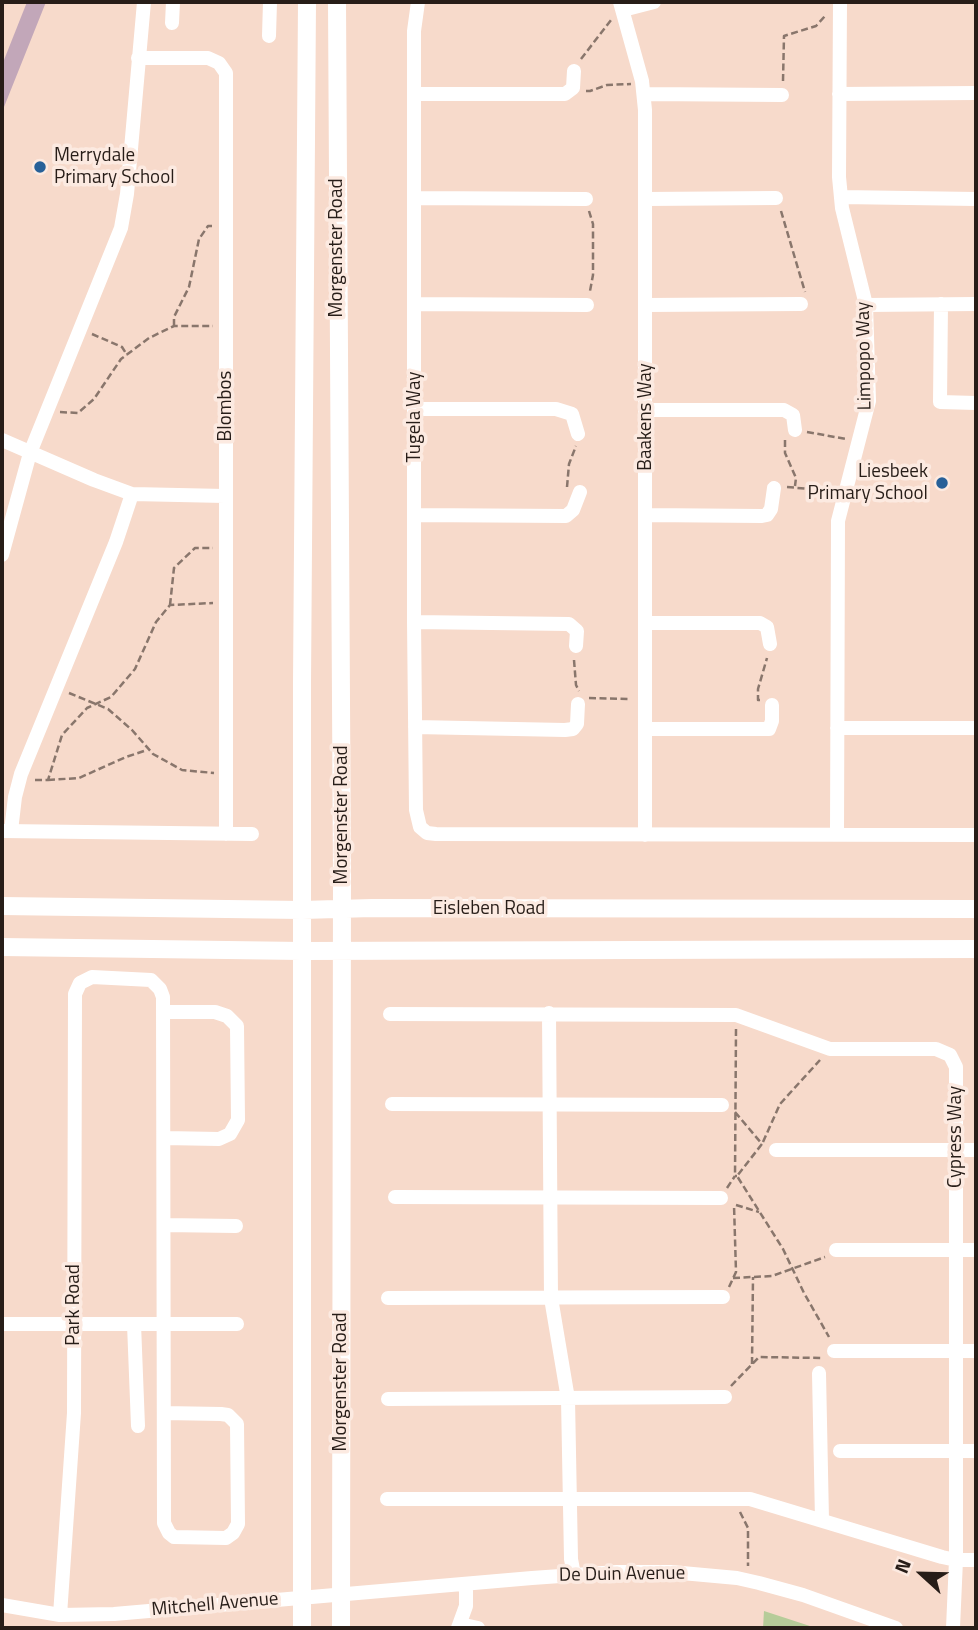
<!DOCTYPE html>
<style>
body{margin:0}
#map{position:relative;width:978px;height:1630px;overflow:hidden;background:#f7dacb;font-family:"Titillium Web",sans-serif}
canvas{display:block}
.frame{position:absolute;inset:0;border:4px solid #271d18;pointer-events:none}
.north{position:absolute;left:887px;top:1539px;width:70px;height:70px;-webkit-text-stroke:5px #fceae1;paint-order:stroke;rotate:292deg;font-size:19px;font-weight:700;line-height:28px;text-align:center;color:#271d18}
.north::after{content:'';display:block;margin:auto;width:24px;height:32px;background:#271d18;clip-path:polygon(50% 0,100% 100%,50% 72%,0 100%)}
</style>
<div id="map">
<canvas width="978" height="1630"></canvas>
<div class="frame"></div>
<div class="north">N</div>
</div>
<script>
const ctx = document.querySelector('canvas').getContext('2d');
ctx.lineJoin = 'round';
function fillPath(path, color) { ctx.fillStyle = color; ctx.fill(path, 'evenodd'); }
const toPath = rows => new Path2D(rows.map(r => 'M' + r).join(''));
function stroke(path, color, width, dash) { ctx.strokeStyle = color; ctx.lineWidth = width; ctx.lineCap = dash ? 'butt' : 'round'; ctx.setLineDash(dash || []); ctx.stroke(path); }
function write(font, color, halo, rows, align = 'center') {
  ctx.font = font + ' "Titillium Web",sans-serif'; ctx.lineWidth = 7; ctx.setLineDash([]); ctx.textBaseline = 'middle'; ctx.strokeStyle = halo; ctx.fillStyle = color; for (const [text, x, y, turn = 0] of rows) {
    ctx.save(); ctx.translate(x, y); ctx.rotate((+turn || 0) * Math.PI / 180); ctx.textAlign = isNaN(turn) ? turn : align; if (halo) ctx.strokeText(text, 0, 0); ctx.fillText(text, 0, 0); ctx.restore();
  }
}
fillPath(toPath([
 [764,1611,816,1628,763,1628]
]), '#b6cc99');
fillPath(toPath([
 [27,2,46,2,2,112,2,65]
]), '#c2a7b9');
stroke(toPath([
 [581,59,611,20],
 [783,81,784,36,816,26,825,16],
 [586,91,590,91,607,85,631,84],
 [589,211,593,224,593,275,590,291],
 [781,211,805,292],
 [174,326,174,317,189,287,199,239,208,226,212,226],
 [92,334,122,347,127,355],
 [60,412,78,413,94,399,121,359,149,338,174,326,213,326],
 [807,432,846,439],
 [785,440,785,453,796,478,795,486],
 [567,487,569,464,576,446],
 [787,487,833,491],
 [170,605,174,568,195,548,213,548],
 [574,660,576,685,579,691],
 [69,693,108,709,132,730,153,754,182,770,214,773],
 [589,698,631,699],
 [760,700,758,700,758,689,767,658],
 [35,780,48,780,62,735,87,708,111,697,135,669,156,622,170,605,213,603],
 [48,780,79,778,126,757,147,750],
 [736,1029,735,1176,737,1176],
 [735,1112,762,1144,737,1176,783,1249,804,1293,829,1337],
 [763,1142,780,1104,820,1060],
 [727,1188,735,1176],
 [736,1205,759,1212],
 [733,1278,772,1276,825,1257],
 [729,1287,736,1272,734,1205],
 [752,1364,753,1277],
 [731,1386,759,1357,823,1358],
 [740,1512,748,1528,748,1566]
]), '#89766c', 2.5, [7, 3.5]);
stroke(toPath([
 [418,2,414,31,414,622,416,810,420,827,427,833,436,834,976,835],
 [620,2,642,81,645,110,645,835],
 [623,10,654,2],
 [172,23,173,2],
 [269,36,270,2],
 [138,58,208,58,219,63,226,73,226,834],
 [414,94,565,94,573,88,574,71],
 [644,94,782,95],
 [839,94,976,93],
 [841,197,976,199],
 [415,198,586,199],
 [646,199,776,198],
 [415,304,587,305],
 [941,304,940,402,976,403],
 [646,305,801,304],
 [866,305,976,304],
 [415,409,556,409,572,414,578,434],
 [645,410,784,410,793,415,795,430],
 [2,440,94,480,132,494,225,496],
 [415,515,566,516,573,510,580,492],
 [646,515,762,516,767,515,771,509,774,488],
 [2,555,30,453,121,228,127,194,144,2],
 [414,622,569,624,577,631,576,646],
 [646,623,760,623,767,627,770,644],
 [415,727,565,730,573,729,577,724,578,704],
 [837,728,976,728],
 [646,729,769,729,772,721,772,705],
 [3,831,252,834],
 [11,831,15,797,21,774,116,542,132,494],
 [837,834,838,521,869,401,866,305,842,208,839,177,840,2],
 [164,1012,215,1012,227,1016,237,1026,238,1120,230,1134,219,1139,164,1138],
 [549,1013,551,1298,568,1399,571,1559,574,1575],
 [390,1014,736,1015,830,1049,936,1049,950,1055,956,1067,956,1560,953,1628],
 [392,1104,722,1105],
 [776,1150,976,1150],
 [395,1197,721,1198],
 [164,1225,236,1226],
 [836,1250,976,1250],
 [388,1298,723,1297],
 [2,1324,237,1324],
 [134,1324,138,1426],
 [834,1351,976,1351],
 [819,1373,822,1520],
 [388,1399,725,1397],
 [840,1451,976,1451],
 [387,1499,750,1499,942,1557,956,1560,976,1560],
 [2,1605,60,1615,114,1614,532,1578,617,1572,671,1572,737,1578,759,1583,803,1595,896,1628],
 [60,1615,74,1413,75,994,80,983,92,977,151,980,160,989,163,997,164,1523,169,1533,174,1537,226,1538,233,1533,238,1524,237,1424,228,1415,221,1414,164,1413],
 [460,1624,478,1628],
 [458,1628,466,1606,466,1584]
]), '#fff', 14);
stroke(toPath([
 [337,2,342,874,341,1628],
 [2,906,302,910,372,908,976,909],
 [2,947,302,951,976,949],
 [302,1628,302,682,307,2]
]), '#fff', 18);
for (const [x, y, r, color] of [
 [40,167,7,"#276098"],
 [942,483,7,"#276098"]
]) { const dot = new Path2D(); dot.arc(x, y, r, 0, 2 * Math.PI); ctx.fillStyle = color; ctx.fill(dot); stroke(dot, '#fceae1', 2.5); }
write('19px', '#271d18', '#fceae1', [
 ["Merrydale",54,156],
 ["Primary School",54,178],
 ["Liesbeek",928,472,"right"],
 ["Primary School",928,494,"right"]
], 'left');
write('19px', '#271d18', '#fceae1', [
 ["Morgenster Road",337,248,-90],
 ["Limpopo Way",865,356,-91],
 ["Blombos",226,406,-90],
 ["Tugela Way",415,417,-90],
 ["Baakens Way",646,417,-90],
 ["Morgenster Road",342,815,-90],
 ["Eisleben Road",489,909],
 ["Cypress Way",956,1137,-90],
 ["Park Road",74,1305,-90],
 ["Morgenster Road",341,1382,-90],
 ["De Duin Avenue",622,1575,-1],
 ["Mitchell Avenue",215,1605,-5]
]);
</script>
